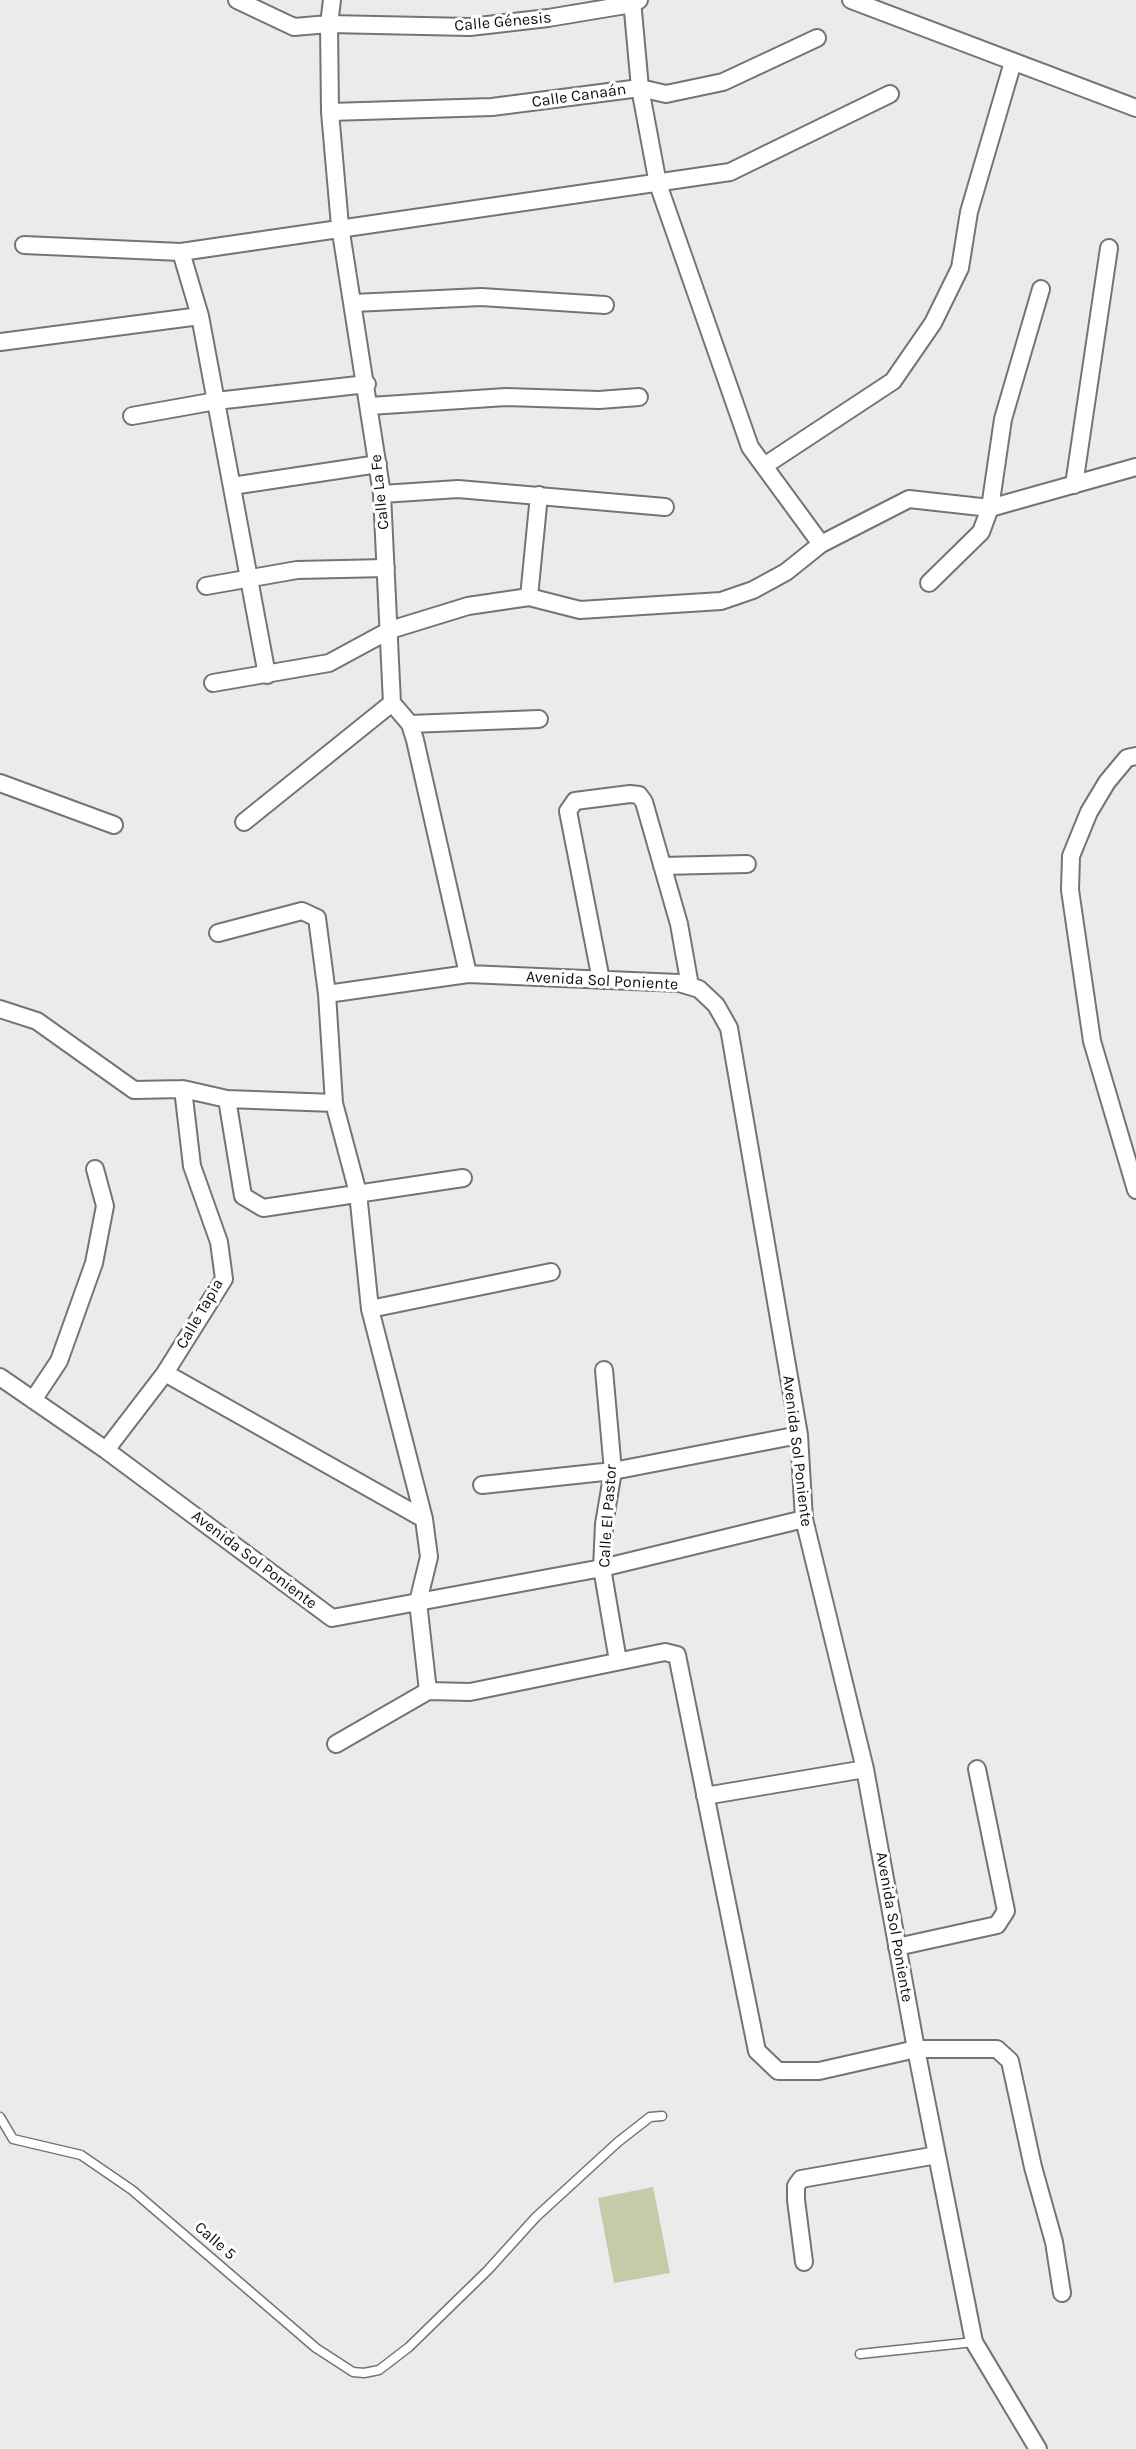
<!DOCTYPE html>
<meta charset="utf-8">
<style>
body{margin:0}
canvas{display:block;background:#ebebec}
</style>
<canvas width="1136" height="2449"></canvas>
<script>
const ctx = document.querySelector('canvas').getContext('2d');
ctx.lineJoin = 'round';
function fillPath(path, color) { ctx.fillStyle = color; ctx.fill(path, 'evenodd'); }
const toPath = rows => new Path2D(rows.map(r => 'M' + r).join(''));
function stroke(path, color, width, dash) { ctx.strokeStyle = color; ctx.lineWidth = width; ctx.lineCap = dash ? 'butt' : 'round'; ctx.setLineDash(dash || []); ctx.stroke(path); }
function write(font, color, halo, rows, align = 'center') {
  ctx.font = font + ' Karla,sans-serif'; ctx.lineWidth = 6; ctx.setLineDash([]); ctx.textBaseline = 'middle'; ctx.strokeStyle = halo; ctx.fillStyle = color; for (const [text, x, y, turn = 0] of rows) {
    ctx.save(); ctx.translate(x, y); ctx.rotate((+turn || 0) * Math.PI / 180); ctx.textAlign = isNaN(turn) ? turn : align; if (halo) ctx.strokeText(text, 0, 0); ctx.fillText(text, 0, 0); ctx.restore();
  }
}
fillPath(toPath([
 [653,2187,670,2273,614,2283,598,2198]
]), '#c6cba7');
const lane = toPath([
 [0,2117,13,2139,81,2155,132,2190,316,2348,353,2372,364,2373,379,2370,409,2347,488,2270,536,2217,618,2142,650,2117,662,2116],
 [860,2354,974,2342]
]);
const street = toPath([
 [237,0,294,27,329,24,470,27,548,18,632,4,639,0],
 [332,0,329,24,330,112,340,226,382,494,392,703,410,724,415,740,468,974],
 [632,0,640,88,658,184,750,447,821,544],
 [851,0,1136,108],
 [330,112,492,107,640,88,666,94,723,82,817,38],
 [24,245,181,252,730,172,890,94],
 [181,252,200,316,267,675],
 [354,303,481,297,605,305],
 [0,342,200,316],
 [370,406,506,397,599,400,639,397],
 [132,416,216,401,367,384],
 [764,466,893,381,933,323,960,268,969,212,1013,62],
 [1074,485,1109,248],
 [232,486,378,464],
 [382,494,458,489,665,507],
 [929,583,981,532,990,508,1003,419,1041,289],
 [206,586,297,570,386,568],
 [529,597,539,495],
 [213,683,329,663,390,630,468,606,529,597,580,610,721,601,753,590,786,572,821,544,909,499,990,508,1136,467],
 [410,724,539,719],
 [1136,756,1127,758,1107,782,1089,812,1071,856,1070,890,1092,1041,1136,1190],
 [0,783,114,825],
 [244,822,392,703],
 [662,866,747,864],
 [218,933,302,911,317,918,327,994],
 [601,980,568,811,575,801,630,794,639,795,644,802,679,924,690,986],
 [0,1009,37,1021,134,1090,183,1089,227,1099,334,1103],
 [227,1099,243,1196,263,1208,463,1178],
 [370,1309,551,1272],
 [604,1370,613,1471,604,1524,602,1568,618,1661],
 [165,1373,424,1519],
 [0,1377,106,1450,332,1618,418,1602,429,1557,424,1519,370,1309,358,1193,334,1103,327,994,468,974,679,983,699,989,716,1005,729,1028,799,1435,804,1519,865,1769,916,2049,974,2342,1038,2449],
 [33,1400,59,1361,94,1263,105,1206,95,1169],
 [106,1450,165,1373,224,1279,219,1242,192,1166,183,1089],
 [482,1485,613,1471,799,1435],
 [428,1691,418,1602,602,1568,804,1519],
 [336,1744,428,1691,470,1692,665,1652,677,1655,757,2051,778,2071,819,2071,916,2049,997,2049,1010,2061,1033,2167,1054,2242,1062,2293],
 [705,1796,865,1769],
 [897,1947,997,1925,1006,1911,977,1769],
 [804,2262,796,2200,796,2186,801,2179,937,2155]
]);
stroke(lane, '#747475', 11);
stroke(street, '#747475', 20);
stroke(lane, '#fff', 8);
stroke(street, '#fff', 16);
write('16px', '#0f0f0f', '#fff', [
 ["Calle Génesis",503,22,-5],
 ["Calle Canaán",579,96,-8],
 ["Calle La Fe",380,492,-96],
 ["Avenida Sol Poniente",602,981,3],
 ["Calle Tapia",200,1314,-60],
 ["Avenida Sol Poniente",797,1451,83],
 ["Calle El Pastor",608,1516,-86],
 ["Avenida Sol Poniente",254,1560,37],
 ["Avenida Sol Poniente",894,1927,80],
 ["Calle 5",215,2241,41]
]);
</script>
